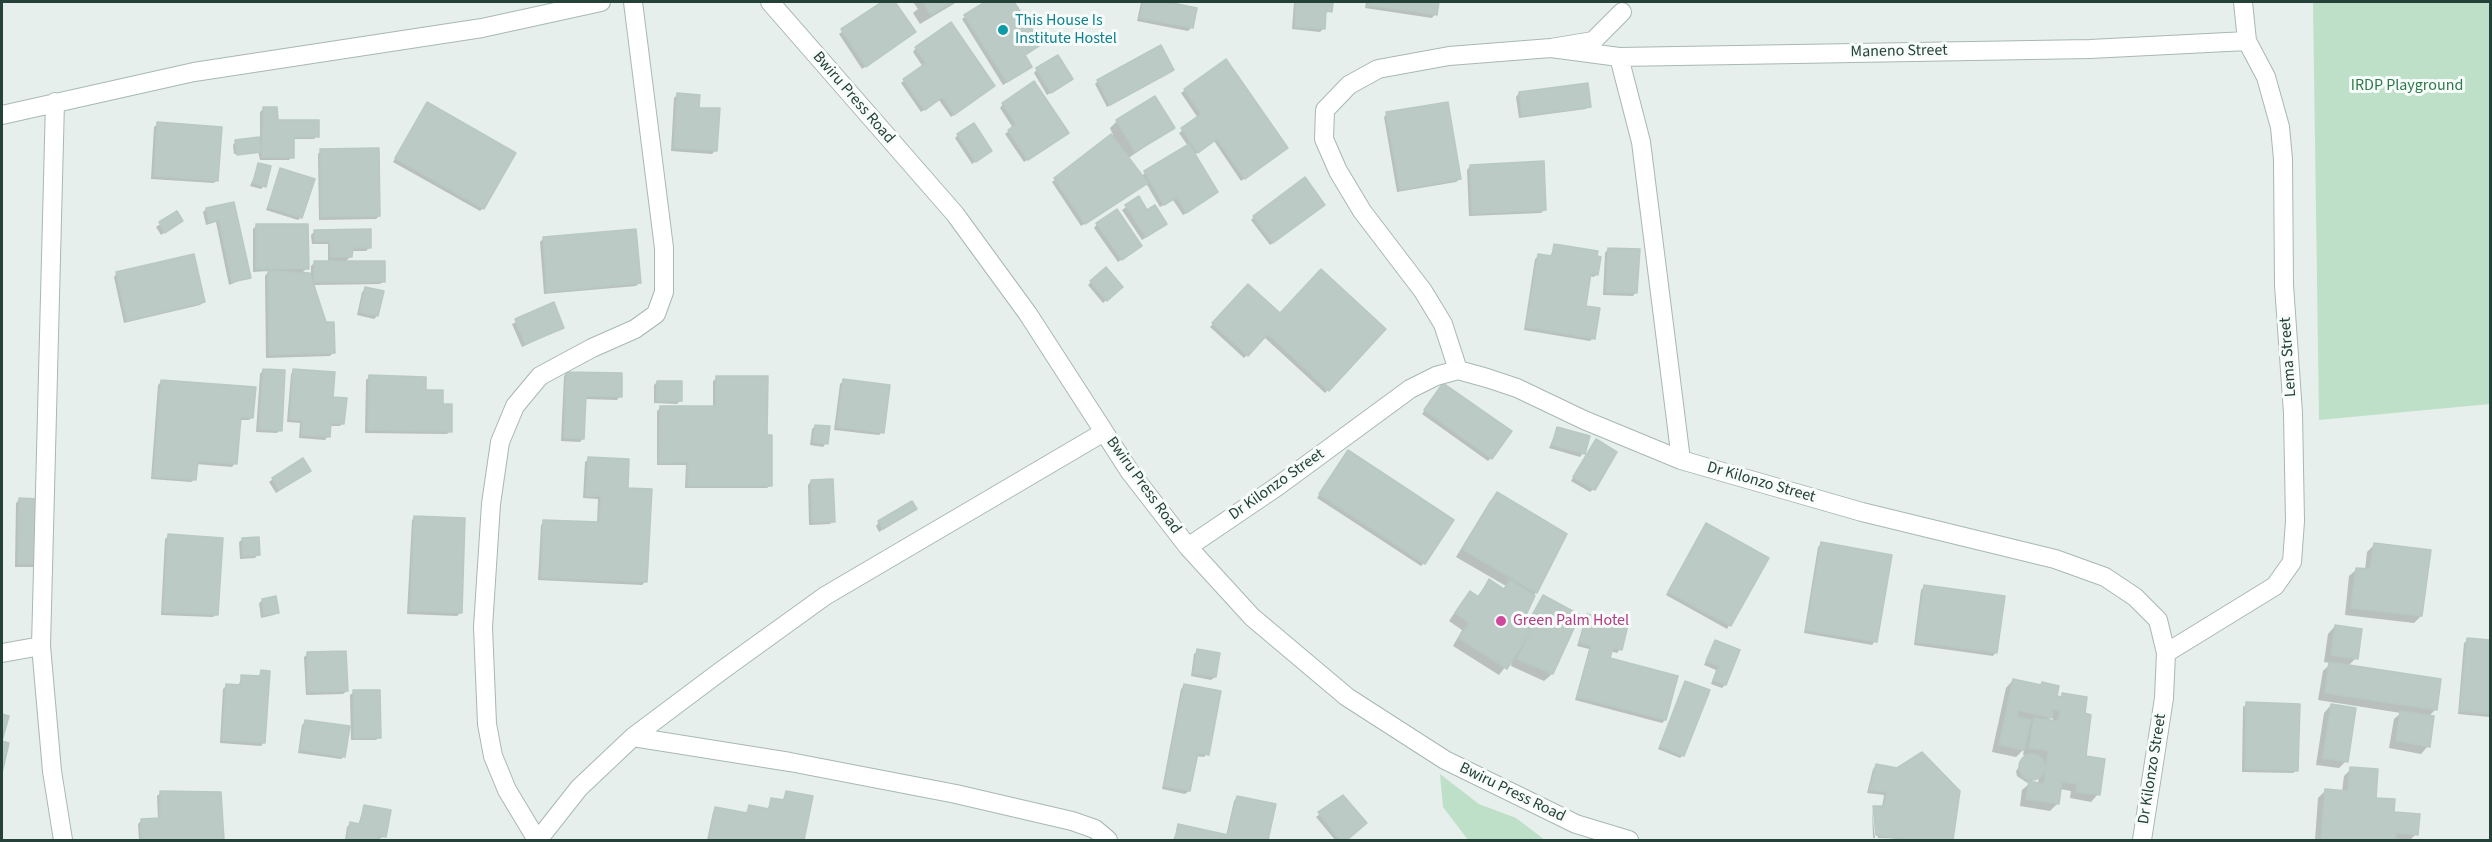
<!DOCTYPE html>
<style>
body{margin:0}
#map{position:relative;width:2492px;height:842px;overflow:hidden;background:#e6efeb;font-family:"Source Sans 3",sans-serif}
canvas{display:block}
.frame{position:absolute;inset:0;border:3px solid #24423a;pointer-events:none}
</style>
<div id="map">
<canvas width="2492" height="842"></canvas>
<div class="frame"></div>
</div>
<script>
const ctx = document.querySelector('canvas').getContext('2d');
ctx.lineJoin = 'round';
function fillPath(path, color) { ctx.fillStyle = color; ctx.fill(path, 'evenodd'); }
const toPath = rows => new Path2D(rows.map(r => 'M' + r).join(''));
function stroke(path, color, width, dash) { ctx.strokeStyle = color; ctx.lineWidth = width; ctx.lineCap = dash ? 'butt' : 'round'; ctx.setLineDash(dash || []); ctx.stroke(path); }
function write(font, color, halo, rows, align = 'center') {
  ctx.font = font + ' "Source Sans 3",sans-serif'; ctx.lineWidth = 6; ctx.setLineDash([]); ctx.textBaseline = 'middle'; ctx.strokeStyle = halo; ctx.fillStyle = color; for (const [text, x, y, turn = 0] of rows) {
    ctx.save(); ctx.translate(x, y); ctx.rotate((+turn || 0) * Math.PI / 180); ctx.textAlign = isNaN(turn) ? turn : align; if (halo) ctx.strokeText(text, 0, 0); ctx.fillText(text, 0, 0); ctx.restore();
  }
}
fillPath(toPath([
 [2313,2,2490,2,2490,404,2319,420],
 [1440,774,1479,804,1516,818,1545,840,1468,840,1443,807]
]), '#bfe0c8');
fillPath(toPath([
 [885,2,893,2,914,32,862,69,839,34],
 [913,2,957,2,920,24,913,13,918,9],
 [988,2,1013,2,1040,44,1023,56,1026,70,1003,85,962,19],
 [1141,2,1166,2,1192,27,1188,31,1137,21],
 [1294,2,1338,2,1331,4,1330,11,1324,14,1323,29,1320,32,1292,29],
 [1366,2,1437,2,1435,14,1432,18,1365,8],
 [916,48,990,90,951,117,939,100,921,112,901,83,923,67,913,52],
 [1226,61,1283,151,1241,181,1214,141,1194,155,1216,192,1213,195,1183,215,1173,200,1160,207,1146,183,1081,226,1052,182,1113,135,1110,128,1117,121,1173,128,1127,159,1141,176,1188,146,1179,133,1198,118,1181,93],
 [1037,69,1068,82,1047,95,1034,73],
 [1172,70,1107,107,1095,84,1098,81],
 [1519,93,1589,106,1586,109,1519,118,1516,97],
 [677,95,697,109,715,151,712,154,671,151,674,98],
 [1003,104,1064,136,1024,162,1005,134,1013,128,1000,108],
 [424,107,483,208,480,211,393,162],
 [263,109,276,122,317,136,314,139,293,139,292,157,289,160,260,160,258,151,234,154,233,145,236,141,260,139,260,112],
 [1387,114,1460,179,1456,182,1397,192,1384,117],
 [158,124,217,180,214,183,151,179,154,127],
 [958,135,987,154,972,164,955,138],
 [321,151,379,216,376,219,319,220,318,154],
 [259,165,264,186,261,189,250,186],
 [1470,166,1545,209,1541,213,1469,216,1467,170],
 [281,169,301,217,298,220,266,210],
 [1138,199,1147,212,1162,227,1142,240,1122,210],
 [233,203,249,277,229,285,216,222,206,225,203,212,206,209],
 [1320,208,1270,245,1251,220,1254,217],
 [177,213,181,221,161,235,156,227],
 [1097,224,1137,249,1118,262,1094,228],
 [256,226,307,268,301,274,311,274,311,266,314,263,328,262,328,244,312,244,311,235,315,231,369,248,366,251,351,251,351,256,345,262,384,281,380,284,313,285,334,352,330,356,266,358,265,276,269,271,253,272,253,229],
 [543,239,639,283,636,286,544,294,540,242],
 [1555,245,1597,274,1594,277,1589,276,1584,307,1593,338,1590,341,1524,330,1535,259,1539,256,1550,257],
 [1608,249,1636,292,1633,296,1603,295,1605,253],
 [117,273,203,302,200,305,124,323,114,277],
 [1091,282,1121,287,1103,303,1088,285],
 [1248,286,1280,315,1384,329,1325,393,1264,337,1244,358,1210,327],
 [366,289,377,316,374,319,357,315,362,292],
 [553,304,563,328,522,347,512,324],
 [263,370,280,430,277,433,256,432,260,374],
 [294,370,332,398,343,423,340,426,329,426,328,436,325,440,299,438,300,423,287,422,291,374],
 [567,373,620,396,617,400,584,399,583,438,580,442,561,441,564,376],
 [369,377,424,391,441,406,450,431,447,434,365,433,366,380],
 [717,378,766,437,771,485,767,488,685,488,686,465,657,465,657,411,660,408,713,407,713,381],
 [843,381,882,432,879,435,834,430,840,384],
 [161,382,252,417,249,420,239,420,235,463,232,467,196,464,195,479,191,482,151,479,158,385],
 [657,382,680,401,677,404,654,403,654,385],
 [1440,388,1491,458,1488,461,1422,414],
 [815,426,826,443,823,447,810,445,812,429],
 [1557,429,1583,453,1580,457,1549,448],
 [1593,444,1594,489,1590,492,1571,481],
 [1345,455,1424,563,1421,566,1317,498],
 [589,459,627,489,646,581,642,585,538,580,541,525,544,522,597,524,598,499,583,498,585,462],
 [306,474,276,493,269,482,273,479],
 [811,481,833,521,830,524,809,525,808,485],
 [1497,494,1536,592,1523,618,1528,620,1544,597,1578,615,1552,674,1544,681,1511,666,1513,657,1499,675,1453,646,1462,630,1449,621,1463,600,1470,593,1477,597,1489,581,1502,590,1506,586,1456,557,1490,501],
 [19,500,39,500,34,567,15,567,16,503],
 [915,509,879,532,876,526,879,522],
 [415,517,460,613,457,616,407,614,412,520],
 [1703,528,1767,559,1727,629,1666,595],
 [169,536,217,614,213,617,161,615,165,539],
 [243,539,258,554,255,558,240,559,239,542],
 [1822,544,1875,641,1872,645,1804,633,1818,547],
 [2374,545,2421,616,2414,623,2345,615,2349,576,2357,569,2365,570,2367,552],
 [1924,587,1996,652,1993,656,1914,645,1921,590],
 [263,600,277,612,274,615,261,618,259,603],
 [1587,615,1620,649,1617,653,1610,651,1608,659,1665,720,1662,723,1575,700,1589,649,1577,646],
 [2335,626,2356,658,2348,666,2435,710,2429,716,2428,746,2421,754,2389,748,2394,719,2401,713,2318,700,2323,671,2331,663,2324,662,2328,634],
 [2468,640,2490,642,2490,717,2458,714,2464,643],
 [1715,642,1725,685,1722,688,1711,684,1716,670,1704,665],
 [1198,651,1215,677,1211,680,1191,676,1194,654],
 [308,654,347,691,343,694,306,695,304,657],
 [261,672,264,742,261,746,220,743,223,689,226,686,238,686,242,677,258,678],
 [2013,680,2055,697,2059,698,2063,695,2098,794,2091,802,2070,798,2071,791,2060,789,2058,803,2050,811,2020,806,2022,790,2029,784,2017,776,2016,771,2027,756,2023,755,2024,749,2016,757,1992,752,2006,688],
 [2051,717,2053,718,2053,722,2047,721],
 [2039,776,2038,784,2027,782],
 [1686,682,1683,755,1680,758,1658,749],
 [1184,686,1207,754,1204,757,1195,756,1189,791,1185,794,1162,789,1181,689],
 [354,692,379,737,376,740,351,740,350,695],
 [2247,704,2297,770,2293,773,2242,772,2243,707],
 [2331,705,2346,761,2339,768,2316,765,2324,713],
 [306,721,344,756,341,759,298,753,302,725],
 [1876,766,1958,792,1952,840,1878,838,1873,809,1882,807,1884,795,1867,793,1873,769],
 [2351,769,2374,799,2416,834,2410,840,2315,840,2318,798,2325,791,2342,792,2344,776],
 [787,792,811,797,803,840,707,840,713,812,716,809,745,814,750,807,767,810,772,799,782,801],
 [160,793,220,794,222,840,139,840,138,824,142,820,158,819,157,796],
 [1237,797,1274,805,1266,840,1173,840,1179,826,1226,836,1234,801],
 [1342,797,1365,822,1345,840,1335,840,1316,817],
 [364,807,385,836,377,840,345,840,347,827,350,824,358,825],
 [1872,809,1875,838,1873,838]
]), '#0003');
const building = toPath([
 [882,2,895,2,916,32,866,67,841,29,882,2],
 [923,2,952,2,931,15,923,2],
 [985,2,1014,2,1042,44,1025,55,1032,67,1007,82,964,15,985,2],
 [1143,2,1168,2,1197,8,1193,28,1140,18,1143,2],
 [1296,2,1333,2,1332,12,1326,11,1325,29,1295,27,1296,2],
 [1368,2,1439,2,1437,15,1368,5,1368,2],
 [951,22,995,86,954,115,943,97,925,110,903,79,926,63,915,47,951,22],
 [1161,45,1174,70,1110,105,1097,80,1161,45],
 [1058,55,1073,79,1051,93,1036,68,1058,55],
 [1226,59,1288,148,1245,179,1217,139,1198,153,1181,128,1201,114,1184,89,1226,59],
 [1034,81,1069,133,1028,160,1008,130,1016,124,1002,103,1034,81],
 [1588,83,1591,107,1522,116,1519,92,1588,83],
 [677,93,700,95,699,108,720,108,717,151,674,148,677,93],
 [1155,96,1175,128,1135,152,1116,120,1155,96],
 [427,102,516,153,484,209,395,158,427,102],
 [1448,102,1461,179,1400,190,1386,112,1448,102],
 [263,107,277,107,278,120,319,120,319,137,294,137,294,158,262,157,263,107],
 [157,122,222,127,218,181,154,176,157,122],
 [974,123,992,151,976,162,957,134,974,123],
 [1111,134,1148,183,1085,224,1054,178,1111,134],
 [259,137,261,152,237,155,235,140,259,137],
 [1189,144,1218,192,1186,213,1177,197,1164,205,1144,171,1189,144],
 [379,148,380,216,321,217,320,149,379,148],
 [1544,161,1546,210,1472,214,1470,165,1544,161],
 [258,163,271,166,266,187,253,183,258,163],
 [280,168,315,179,302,218,268,207,280,168],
 [1305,177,1325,205,1273,243,1253,216,1305,177],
 [1139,196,1147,210,1155,205,1167,224,1146,237,1125,205,1139,196],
 [234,202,251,278,232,282,219,220,209,222,206,208,234,202],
 [1117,209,1142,246,1122,260,1096,223,1117,209],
 [177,211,183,221,165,233,159,222,177,211],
 [256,224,308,224,309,269,256,269,256,224],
 [371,229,371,248,353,248,352,257,331,257,330,241,315,241,314,230,371,229],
 [636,229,641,283,547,292,543,237,636,229],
 [1554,244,1598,251,1597,256,1601,257,1598,275,1591,273,1586,306,1600,308,1595,339,1526,327,1538,254,1552,256,1554,244],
 [1608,248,1640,249,1637,293,1606,292,1608,248],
 [194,254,205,302,127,321,116,272,194,254],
 [314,261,385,261,385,282,314,282,314,261],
 [1106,267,1123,287,1107,301,1090,281,1106,267],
 [1321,269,1386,329,1329,391,1268,334,1248,356,1212,323,1248,284,1280,313,1321,269],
 [268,271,310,273,326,322,334,322,335,353,269,355,268,271],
 [365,287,384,291,378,316,360,312,365,287],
 [554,302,564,328,525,344,515,319,554,302],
 [263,369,285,370,282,431,259,429,263,369],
 [293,369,335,372,333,397,347,398,344,424,331,423,330,437,302,435,302,420,290,419,293,369],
 [566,372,622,373,622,397,586,396,584,439,564,438,566,372],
 [369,375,426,377,426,390,443,390,443,404,452,404,452,432,368,430,369,375],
 [716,376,768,376,767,435,772,435,772,486,688,486,688,462,659,463,660,406,716,406,716,376],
 [843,379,890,385,884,433,837,427,843,379],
 [161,380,256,387,253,418,241,417,237,464,198,461,196,480,153,477,161,380],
 [657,381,682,381,682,401,657,401,657,381],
 [1443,383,1512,431,1492,459,1424,410,1443,383],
 [815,425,830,426,828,444,813,442,815,425],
 [1557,427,1590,436,1585,454,1552,445,1557,427],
 [1596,439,1617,452,1595,490,1573,477,1596,439],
 [1348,450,1454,520,1425,564,1319,494,1348,450],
 [588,457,629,459,628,488,652,489,647,582,541,578,543,520,599,522,601,496,586,496,588,457],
 [303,458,311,471,279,490,272,478,303,458],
 [833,479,835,522,812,522,811,480,833,479],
 [1497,492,1567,534,1537,593,1462,549,1497,492],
 [19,498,40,499,39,564,18,564,19,498],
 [912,501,917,509,883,529,878,521,912,501],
 [414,516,465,518,462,613,410,611,414,516],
 [1706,523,1769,558,1731,626,1668,592,1706,523],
 [168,534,223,538,218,615,163,612,168,534],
 [259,537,260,555,243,556,242,538,259,537],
 [1821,542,1892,555,1877,642,1806,630,1821,542],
 [2374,543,2431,550,2422,616,2351,608,2356,568,2370,569,2374,543],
 [1489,579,1504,589,1510,580,1535,596,1525,617,1530,620,1526,628,1531,630,1507,669,1459,638,1469,623,1455,613,1470,591,1479,597,1489,579],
 [1924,585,2005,596,1997,653,1916,642,1924,585],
 [1543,595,1580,615,1553,674,1517,659,1535,624,1529,621,1543,595],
 [276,596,279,613,264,615,262,599,276,596],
 [1587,614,1628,625,1622,650,1613,648,1610,658,1678,676,1666,720,1577,697,1591,646,1579,642,1587,614],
 [2335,625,2362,629,2358,659,2331,655,2335,625],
 [2467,638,2490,640,2490,714,2460,711,2467,638],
 [1715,640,1740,650,1726,685,1713,680,1719,666,1706,661,1715,640],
 [1197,649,1220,653,1216,677,1193,673,1197,649],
 [346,651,348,691,308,692,307,652,346,651],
 [2329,662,2441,679,2437,710,2325,693,2329,662],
 [261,670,270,671,265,743,222,740,226,684,241,685,241,675,260,676,261,670],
 [2013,679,2041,685,2042,682,2059,686,2057,696,2062,697,2062,693,2087,697,2085,713,2091,715,2086,756,2105,759,2100,795,2076,792,2077,784,2062,782,2059,804,2026,799,2029,781,2044,784,2048,751,2029,748,2034,718,2058,721,2060,711,2053,709,2052,718,2018,710,2017,717,2031,720,2024,750,1999,745,2013,679],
 [1685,681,1710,690,1684,756,1660,746,1685,681],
 [1184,684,1221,691,1209,755,1198,753,1190,791,1164,786,1184,684],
 [353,690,380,690,381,738,354,738,353,690],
 [2246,702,2300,704,2298,771,2245,769,2246,702],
 [2331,704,2356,708,2348,762,2323,758,2331,704],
 [2400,711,2434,716,2430,747,2396,741,2400,711],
 [2,714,9,716,2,741,9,743,2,773,2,714],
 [305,720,350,726,345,757,300,750,305,720],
 [1922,752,1960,791,1953,840,1908,840,1876,835,1873,806,1884,806,1887,792,1870,790,1876,764,1897,768,1922,752],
 '2019 767a13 13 0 1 1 26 0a13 13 0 1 1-26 0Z',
 [2350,767,2378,769,2376,798,2395,799,2394,812,2420,814,2418,835,2396,833,2396,840,2321,840,2325,789,2348,791,2350,767],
 [160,791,221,792,224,840,141,840,141,819,160,818,160,791],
 [786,791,813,796,804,840,709,840,715,807,747,813,749,805,769,809,771,798,784,800,786,791],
 [1343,795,1367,823,1347,840,1340,840,1318,812,1343,795],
 [1237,796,1276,804,1268,840,1175,840,1178,824,1228,835,1237,796],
 [364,805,391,810,386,837,379,836,378,840,347,840,350,822,360,824,364,805]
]);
fillPath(building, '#bbcac4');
stroke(building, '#b8c9c2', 1.5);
const minor = toPath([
 [770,2,955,214,1028,314,1130,472,1188,547,1252,617,1347,697,1445,760,1576,824,1629,840],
 [1551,48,1619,57,2090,49,2247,41],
 [1619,57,1641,142,1681,460],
 [55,102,41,646,52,771,63,840],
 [2,115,194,72,482,28,601,2],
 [1458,370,1443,324,1423,291,1362,211,1338,171,1324,139,1325,110,1349,85,1378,69,1449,56,1551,48,1593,41,1622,12],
 [1188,547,1278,486,1410,389,1436,376,1458,370,1487,378,1517,388,1584,420,1681,460,1862,512,2055,559,2105,577,2135,597,2158,620,2166,653,2164,698,2142,840],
 [2,653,41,646],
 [2166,653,2275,586,2292,562,2295,521,2293,413,2284,285,2283,159,2280,127,2266,77,2247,41,2243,2],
 [633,737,790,762,956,794,1072,821,1095,829,1108,840],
 [537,840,507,790,493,756,487,724,483,627,491,504,500,442,515,406,540,376,592,348,635,329,656,314,664,292,664,248,633,2],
 [538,840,579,788,633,737,721,671,825,596,1104,432]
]);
stroke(minor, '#a8b8b2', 20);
stroke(minor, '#fff', 18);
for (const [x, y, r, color] of [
 [1003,30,6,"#0f9aa8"],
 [1501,621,6,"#d1479c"]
]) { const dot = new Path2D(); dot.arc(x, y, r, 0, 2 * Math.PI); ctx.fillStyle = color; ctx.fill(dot); stroke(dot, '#f7fbf9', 2); }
write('16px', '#0d838f', '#f7fbf9', [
 ["This House Is",1015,21],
 ["Institute Hostel",1015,39]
], 'left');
write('16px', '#24423a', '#f7fbf9', [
 ["Maneno Street",1899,52,-1],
 ["Bwiru Press Road",853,98,49],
 ["Lema Street",2289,357,-94],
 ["Dr Kilonzo Street",1761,483,16],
 ["Dr Kilonzo Street",1277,485,-35],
 ["Bwiru Press Road",1143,486,54],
 ["Dr Kilonzo Street",2153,769,-81],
 ["Bwiru Press Road",1512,793,26]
]);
write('16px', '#2d7a4b', '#f7fbf9', [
 ["IRDP Playground",2407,86]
]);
write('16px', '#b23c85', '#f7fbf9', [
 ["Green Palm Hotel",1513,621]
], 'left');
</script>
